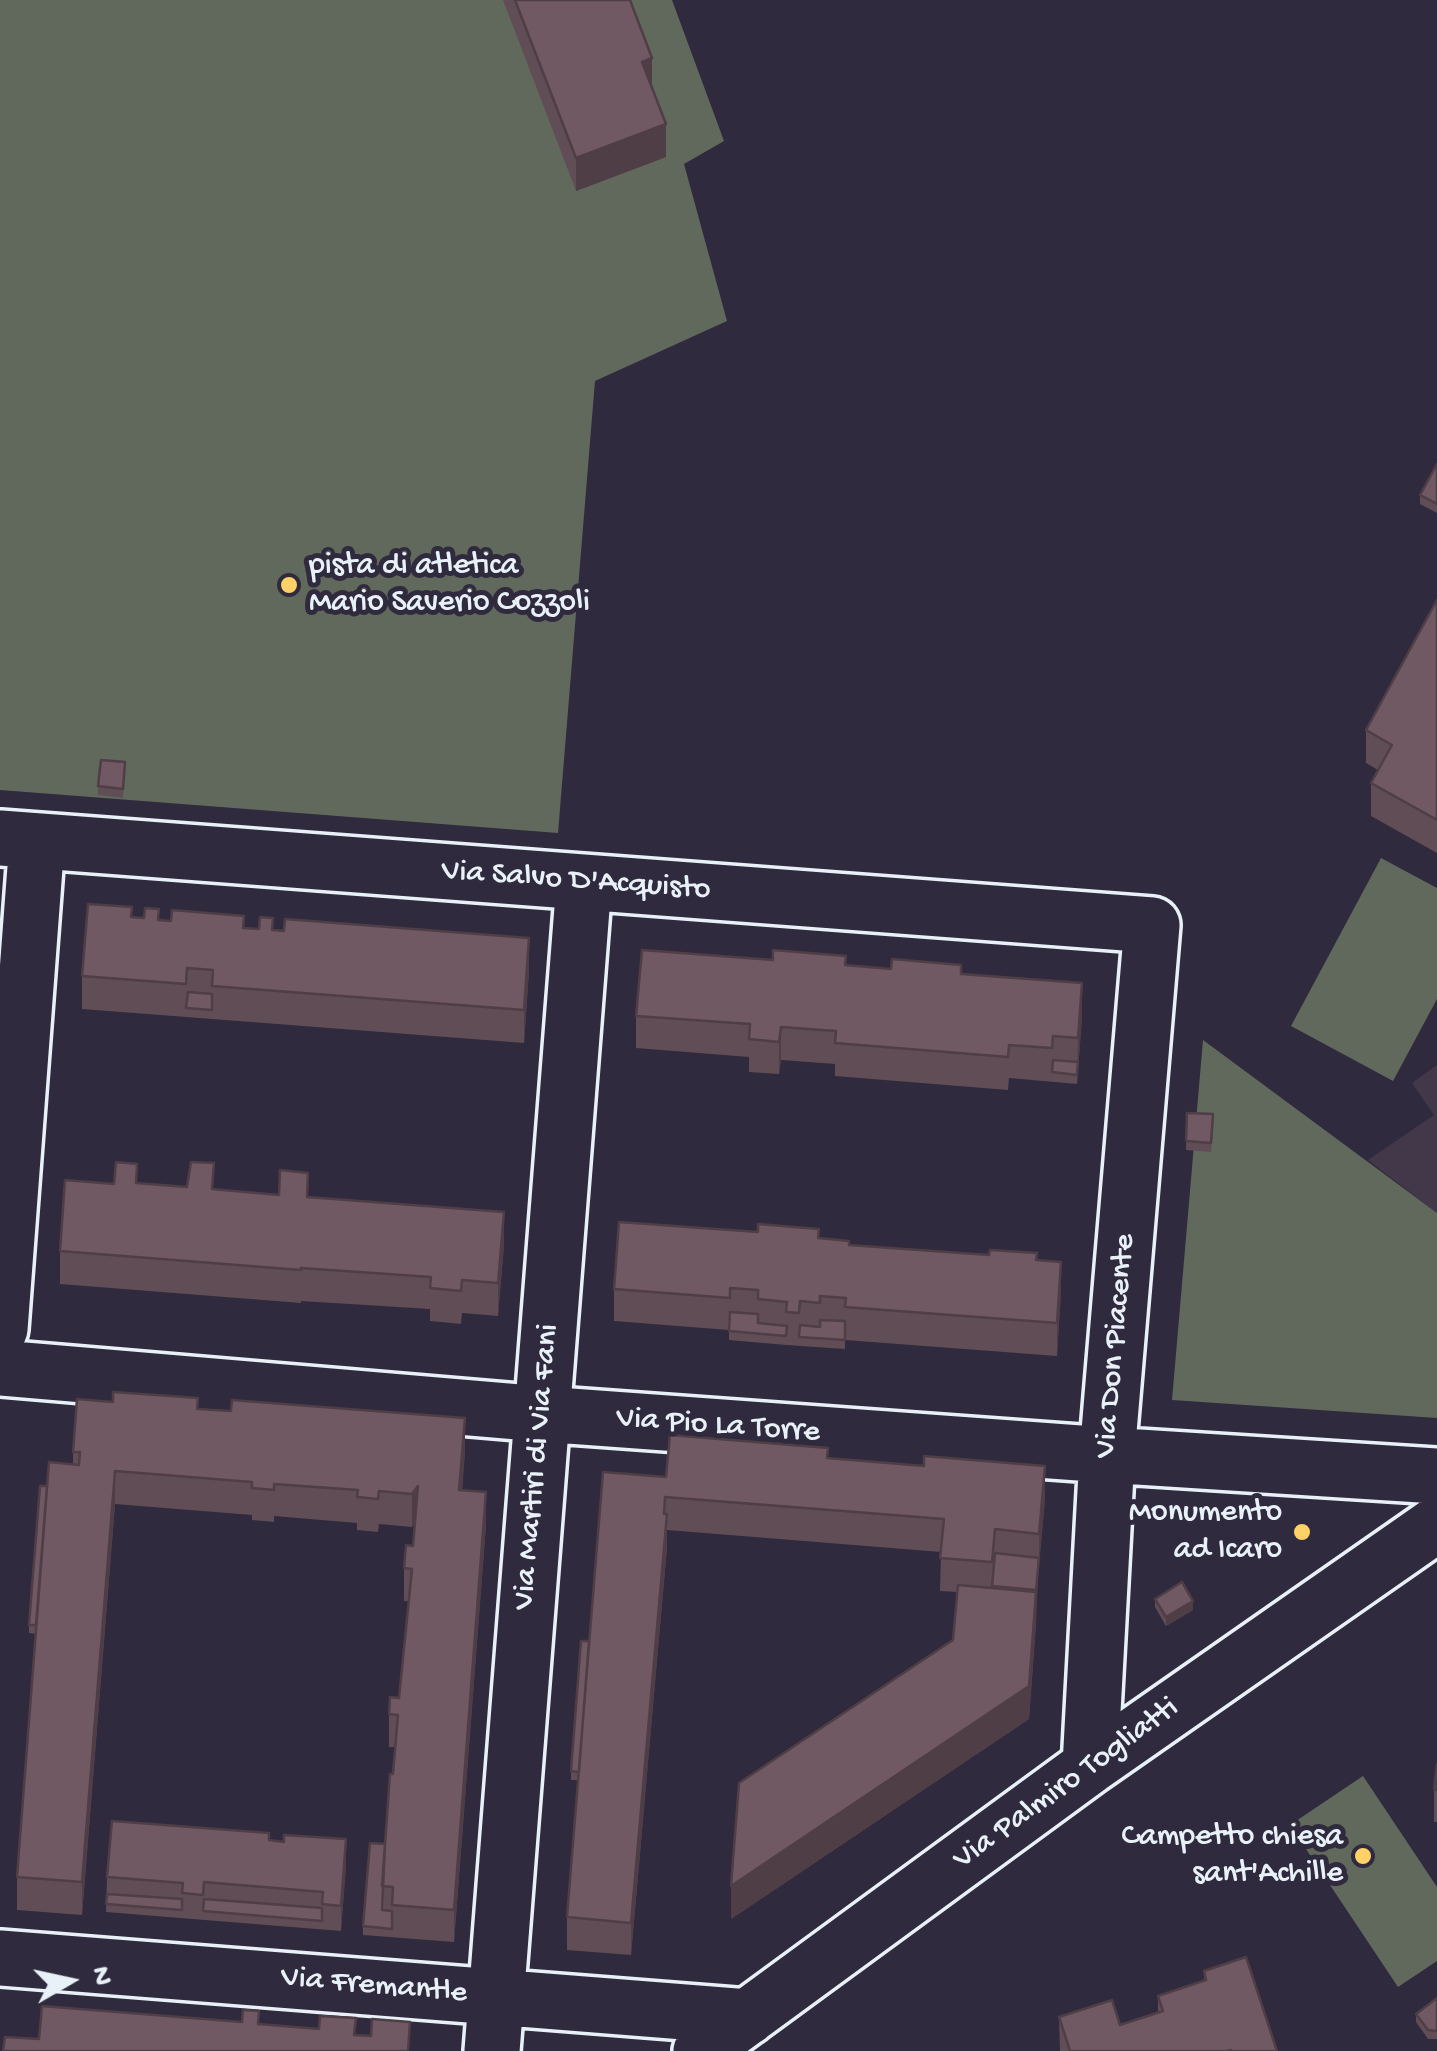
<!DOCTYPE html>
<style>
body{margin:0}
#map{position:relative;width:1437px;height:2051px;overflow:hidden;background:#2f2a3d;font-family:"Gochi Hand",sans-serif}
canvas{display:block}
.north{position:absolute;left:20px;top:1931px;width:100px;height:100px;-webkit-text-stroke:8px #2f2a3d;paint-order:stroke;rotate:81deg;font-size:28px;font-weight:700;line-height:40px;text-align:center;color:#e8f1f8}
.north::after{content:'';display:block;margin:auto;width:35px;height:45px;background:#e8f1f8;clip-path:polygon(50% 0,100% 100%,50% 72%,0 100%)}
</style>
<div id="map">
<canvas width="1437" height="2051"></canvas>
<div class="north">N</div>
</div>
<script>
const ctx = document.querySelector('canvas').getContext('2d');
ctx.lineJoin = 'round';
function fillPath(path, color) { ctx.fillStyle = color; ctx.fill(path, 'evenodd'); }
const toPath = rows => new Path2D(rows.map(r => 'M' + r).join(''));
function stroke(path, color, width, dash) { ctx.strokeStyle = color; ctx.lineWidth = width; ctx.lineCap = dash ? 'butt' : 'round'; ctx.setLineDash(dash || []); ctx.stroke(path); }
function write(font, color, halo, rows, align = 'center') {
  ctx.font = font + ' "Gochi Hand",sans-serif'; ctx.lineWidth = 10; ctx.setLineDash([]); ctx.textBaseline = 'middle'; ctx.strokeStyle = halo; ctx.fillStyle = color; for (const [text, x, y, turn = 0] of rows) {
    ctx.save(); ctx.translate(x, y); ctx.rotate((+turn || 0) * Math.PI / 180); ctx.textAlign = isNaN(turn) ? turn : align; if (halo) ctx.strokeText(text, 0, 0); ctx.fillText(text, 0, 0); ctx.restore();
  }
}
fillPath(toPath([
 [1437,1065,1437,1213,1368,1160,1434,1115,1412,1083]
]), '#433849');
fillPath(toPath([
 [0,0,672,0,724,141,684,164,727,321,595,381,558,833,0,790],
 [1381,858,1437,888,1437,999,1393,1081,1291,1026],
 [1203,1040,1437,1213,1437,1418,1172,1400],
 [1363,1776,1437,1887,1437,1961,1398,1987,1290,1825]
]), '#61695c');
const minor = toPath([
 [0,838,1152,925,1107,1455,1090,1766],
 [0,1329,37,841],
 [0,1368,542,1414,1107,1455,1437,1476],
 [0,1958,748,2017],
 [492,2051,584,883],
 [701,2051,1090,1766,1437,1524]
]);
stroke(minor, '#e8f1f8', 62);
stroke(minor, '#2f2a3d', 55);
fillPath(toPath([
 [503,0,630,0,666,157,576,191],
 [1437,464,1437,513,1420,504,1420,495],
 [1437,600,1437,853,1371,816,1371,783,1378,770,1366,763,1366,730],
 [125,762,123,798,98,795,98,786],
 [132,917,273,930,529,970,524,1043,82,1009,82,976],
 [846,965,961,974,1082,1016,1077,1084,1009,1078,1008,1090,835,1076,835,1064,781,1060,779,1074,749,1072,749,1057,636,1048,636,1016],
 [1187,1113,1213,1114,1211,1152,1186,1150],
 [114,1184,137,1184,308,1197,504,1245,498,1316,462,1313,461,1324,430,1321,430,1309,301,1301,301,1303,60,1284,60,1251],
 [819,1239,849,1245,1061,1262,1061,1288,1057,1356,845,1340,845,1349,786,1345,729,1340,729,1330,614,1321,614,1289],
 [198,1409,465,1451,462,1491,486,1525,454,1942,363,1935,363,1926,385,1844,395,1747,389,1747,389,1714,399,1698,409,1601,404,1601,404,1568,413,1546,415,1522,412,1527,379,1524,378,1532,357,1530,357,1523,274,1516,274,1522,252,1520,252,1515,115,1504,82,1915,17,1910,17,1877,36,1634,29,1633,29,1625,47,1486,73,1464,73,1452],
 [828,1458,1045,1499,1036,1596,1036,1624,1029,1719,731,1919,953,1640,957,1592,940,1591,941,1552,667,1530,667,1547,631,1955,567,1950,567,1917,578,1780,571,1780,571,1771,666,1477],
 [1155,1599,1193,1610,1166,1626,1155,1607],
 [1437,1764,1437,1822,1434,1822,1434,1789],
 [269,1840,346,1865,341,1931,106,1912,107,1877],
 [1204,1971,1277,2051,1060,2051,1059,2017,1120,2025,1158,2012,1158,1996,1204,1981],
 [1437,1998,1437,2039,1428,2039,1416,2022,1416,2014]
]), '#614d56');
fillPath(toPath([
 [652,58,652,91,642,62],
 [666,124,666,157,576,191,576,158],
 [529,938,529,970,524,1043,524,1010],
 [1082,983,1082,1016,1077,1084,1078,1038],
 [781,1027,781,1060,779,1074,779,1042],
 [504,1212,504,1245,498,1316,498,1283],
 [1061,1262,1061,1294,1057,1356,1057,1323],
 [465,1418,465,1451,459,1523,459,1490],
 [1045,1466,1045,1499,1039,1567,1039,1534],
 [115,1471,115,1504,82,1915,82,1882],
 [418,1486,418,1519,412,1527,412,1494],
 [486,1492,486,1525,454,1942,454,1910],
 [665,1497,665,1534,667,1514,667,1547,631,1955,631,1923],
 [1039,1558,1036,1624,1029,1719,731,1919,731,1886,1029,1686],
 [1193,1601,1193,1610,1166,1626,1166,1617],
 [346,1839,346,1865,341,1931,341,1906]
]), '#4f3e46');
const building = toPath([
 [515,0,630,0,652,58,642,62,666,124,576,158,515,0],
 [1437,464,1437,504,1420,495,1437,464],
 [1437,600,1437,820,1371,783,1392,745,1366,730,1437,600],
 [101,760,125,762,123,789,98,786,101,760],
 [88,904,132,907,131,917,144,918,145,908,159,909,158,920,171,921,172,910,244,916,243,928,259,929,260,917,273,918,272,930,284,931,285,919,529,938,524,1010,212,986,213,970,187,968,186,984,82,976,88,904],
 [642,950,773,960,773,950,846,956,845,965,891,969,892,959,961,965,961,974,1082,983,1078,1038,1053,1036,1052,1048,1009,1045,1008,1057,835,1043,836,1031,781,1027,779,1042,749,1039,750,1024,636,1016,642,950],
 [188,992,212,994,212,1010,186,1008,188,992],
 [1053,1060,1078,1062,1077,1075,1052,1072,1053,1060],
 [1187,1113,1213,1114,1211,1143,1186,1141,1187,1113],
 [116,1162,137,1164,136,1183,187,1187,191,1162,214,1163,212,1189,279,1195,280,1170,308,1173,307,1197,504,1212,498,1283,462,1280,461,1291,430,1288,431,1277,301,1268,301,1270,60,1251,65,1180,114,1184,116,1162],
 [619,1222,758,1232,758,1224,819,1229,818,1238,849,1241,849,1245,989,1255,990,1250,1037,1253,1036,1260,1061,1262,1057,1323,845,1307,846,1298,820,1296,820,1303,800,1301,799,1313,786,1312,787,1302,758,1299,758,1290,730,1288,730,1298,614,1289,619,1222],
 [730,1312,758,1314,758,1323,787,1326,786,1336,729,1331,730,1312],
 [820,1320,845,1321,845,1340,799,1337,800,1325,820,1327,820,1320],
 [113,1392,198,1398,197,1409,231,1411,232,1400,465,1418,459,1490,486,1492,454,1910,392,1905,393,1887,382,1886,390,1774,393,1774,398,1715,389,1714,390,1697,399,1698,412,1569,404,1568,406,1545,413,1546,418,1486,412,1494,379,1491,378,1499,357,1497,358,1490,274,1484,274,1490,252,1488,252,1482,115,1471,82,1882,17,1877,49,1462,79,1465,80,1452,73,1452,77,1399,113,1402,113,1392],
 [670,1435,828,1448,827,1458,924,1466,924,1456,1045,1466,1039,1534,995,1529,992,1562,940,1558,944,1519,665,1497,664,1514,667,1514,631,1923,567,1917,603,1472,666,1477,670,1435],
 [40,1486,47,1486,36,1625,29,1625,40,1486],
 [995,1553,1039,1558,1036,1590,992,1586,995,1553],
 [1182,1582,1193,1601,1166,1617,1155,1599,1182,1582],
 [958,1585,1036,1592,1029,1686,731,1886,739,1783,953,1640,958,1585],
 [581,1641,589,1641,579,1772,571,1771,581,1641],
 [1437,1764,1437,1790,1434,1789,1437,1764],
 [112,1821,269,1833,269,1840,284,1842,284,1835,346,1839,341,1906,322,1904,323,1892,204,1882,203,1895,182,1893,183,1883,107,1877,112,1821],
 [370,1843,385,1844,382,1910,392,1911,392,1929,363,1926,370,1843],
 [107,1894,182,1899,182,1910,106,1904,107,1894],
 [204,1899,322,1908,322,1921,203,1911,204,1899],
 [1246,1957,1277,2051,1231,2051,1231,2050,1227,2051,1070,2051,1059,2017,1112,2000,1120,2025,1163,2011,1158,1996,1206,1980,1204,1971,1246,1957],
 [1437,1998,1437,2031,1428,2030,1416,2014,1437,1998],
 [42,2006,242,2022,243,2010,259,2011,258,2024,319,2029,320,2016,356,2018,354,2035,371,2036,372,2019,410,2022,408,2051,3,2051,5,2037,39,2039,42,2006]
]);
fillPath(building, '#715964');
stroke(building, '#4f3e46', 2.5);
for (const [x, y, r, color] of [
 [289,585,10,"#ffd166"],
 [1302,1532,10,"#ffd166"],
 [1363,1856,10,"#ffd166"]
]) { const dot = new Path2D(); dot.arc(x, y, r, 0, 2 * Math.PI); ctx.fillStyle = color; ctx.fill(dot); stroke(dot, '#2f2a3d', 4); }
write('32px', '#e8f1f8', '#2f2a3d', [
 ["pista di atletica",309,567,"left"],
 ["Mario Saverio Cozzoli",309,604,"left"],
 ["Monumento",1282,1514],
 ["ad Icaro",1282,1551],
 ["Campetto chiesa",1343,1838],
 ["sant'Achille",1343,1875]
], 'right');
write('32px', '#e8f1f8', '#2f2a3d', [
 ["Via Salvo D'Acquisto",576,882,4],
 ["Via Don Piacente",1117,1346,-85],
 ["Via Pio La Torre",718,1427,4],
 ["Via Martiri di Via Fani",538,1467,-85],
 ["Via Palmiro Togliatti",1067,1785,-36],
 ["Via Fremantle",374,1987,5]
]);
</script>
